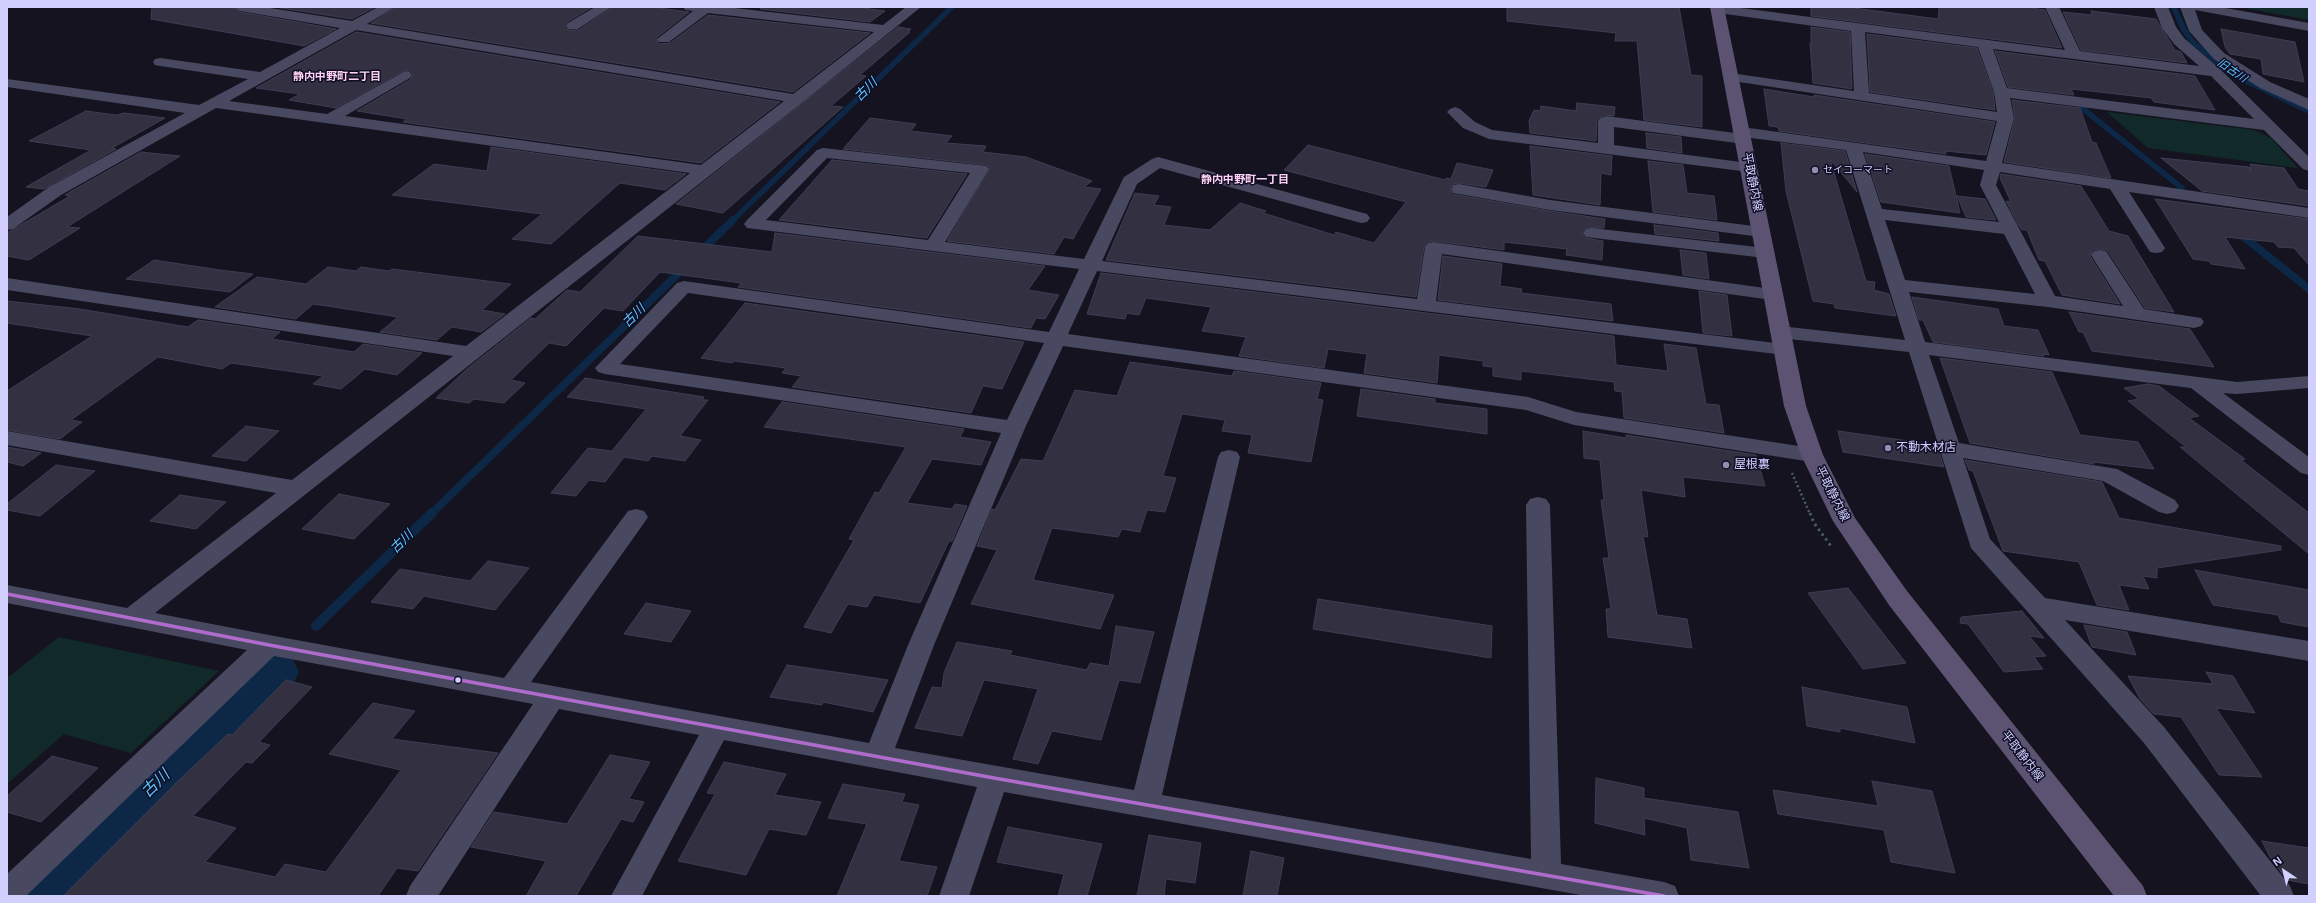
<!DOCTYPE html>
<meta charset="utf-8">
<style>
body{margin:0}
#map{position:relative;width:2316px;height:903px;overflow:hidden;background:#14131f;font-family:Helvetica,sans-serif}
canvas{display:block}
.frame{position:absolute;inset:0;border:8px solid #d2d0ff;pointer-events:none}
.north{position:absolute;left:2264px;top:851px;width:40px;height:40px;-webkit-text-stroke:3px #0f0e24;paint-order:stroke;rotate:325deg;font-size:11px;font-weight:700;line-height:16px;text-align:center;color:#d2d0ff}
.north::after{content:'';display:block;margin:auto;width:14px;height:18px;background:#d2d0ff;clip-path:polygon(50% 0,100% 100%,50% 72%,0 100%)}
</style>
<div id="map">
<canvas width="2316" height="903"></canvas>
<div class="frame"></div>
<div class="north">N</div>
</div>
<script>
const ctx = document.querySelector('canvas').getContext('2d');
ctx.lineJoin = 'round';
function fillPath(path, color) { ctx.fillStyle = color; ctx.fill(path, 'evenodd'); }
const toPath = rows => new Path2D(rows.map(r => 'M' + r).join(''));
function stroke(path, color, width, dash) { ctx.strokeStyle = color; ctx.lineWidth = width; ctx.lineCap = dash ? 'butt' : 'round'; ctx.setLineDash(dash || []); ctx.stroke(path); }
function write(font, color, halo, rows, align = 'center') {
  ctx.font = font + ' Helvetica,"Noto Sans JP",sans-serif'; ctx.lineWidth = 3; ctx.setLineDash([]); ctx.textBaseline = 'middle'; ctx.strokeStyle = halo; ctx.fillStyle = color; for (const [text, x, y, turn = 0] of rows) {
    ctx.save(); ctx.translate(x, y); ctx.rotate((+turn || 0) * Math.PI / 180); ctx.textAlign = isNaN(turn) ? turn : align; if (halo) ctx.strokeText(text, 0, 0); ctx.fillText(text, 0, 0); ctx.restore();
  }
}
fillPath(toPath([
 [2239,7,2309,7,2309,20],
 [2107,112,2254,130,2271,138,2298,168,2148,148],
 [59,637,219,671,131,753,64,734,7,784,7,678]
]), '#112a29');
stroke(toPath([
 [2174,8,2184,30,2192,41,2220,65,2246,81,2309,111],
 [2082,108,2182,188],
 [732,221,952,7]
]), '#0d2746', 5.5);
stroke(toPath([
 [2239,233,2309,289],
 [700,252,733,220],
 [431,514,685,267]
]), '#0d2746', 8);
stroke(toPath([
 [316,626,432,513]
]), '#0d2746', 10);
fillPath(toPath([
 [271,650,291,656,299,672,291,688,85,896,8,896,18,875,251,656,271,650]
]), '#0d2746');
const building = toPath([
 [152,7,232,7,240,12,336,29,304,46,151,19,152,7],
 [274,7,375,7,352,19,274,7],
 [396,7,592,7,567,22,565,27,568,30,579,30,612,7,652,7,689,12,656,38,659,44,670,43,708,15,870,33,793,92,371,23,396,7],
 [763,7,856,7,885,11,870,22,760,9,763,7],
 [1507,7,1679,7,1691,75,1702,76,1702,127,1644,120,1637,41,1615,41,1616,33,1507,21,1507,7],
 [1811,7,1846,7,1938,19,1939,7,2024,7,2045,10,2062,48,1811,16,1811,7],
 [2091,11,2156,19,2175,50,2181,52,2187,63,2081,50,2063,12,2092,15,2091,11],
 [898,27,911,29,908,32,910,32,860,75,866,76,831,106,843,107,723,213,676,204,898,27],
 [1811,27,1850,32,1852,89,1813,83,1810,43,1811,43,1811,27],
 [2221,29,2295,42,2304,82,2263,74,2261,59,2230,54,2225,47,2221,29],
 [356,32,780,102,701,163,423,125,403,122,407,119,357,111,411,79,413,74,410,71,405,70,336,108,289,100,300,94,256,88,356,32],
 [1867,34,1977,48,1993,92,1995,110,1870,92,1867,34],
 [1995,51,2195,76,2215,110,2154,102,2151,98,2099,92,2071,89,2074,95,2008,87,1995,51],
 [1764,89,1814,97,1814,95,1995,122,1986,155,1945,151,1946,154,1779,131,1778,127,1769,126,1764,89],
 [2012,100,2080,108,2092,142,2096,143,2111,178,2004,162,2015,118,2012,100],
 [1577,103,1615,107,1614,116,1605,115,1597,120,1596,141,1530,133,1529,121,1534,110,1540,111,1541,106,1576,111,1577,103],
 [86,111,116,115,124,113,165,118,112,148,116,149,44,189,26,187,91,150,29,141,86,111],
 [870,118,916,124,911,131,952,136,946,143,986,146,983,152,1026,157,1092,181,1084,187,1101,189,1073,239,1064,237,1054,254,947,241,990,168,987,165,843,149,870,118],
 [1646,133,1681,137,1682,153,1647,148,1646,133],
 [1781,143,1845,151,1857,192,1830,159,1866,281,1875,282,1874,290,1889,294,1896,316,1835,308,1834,304,1813,301,1786,191,1781,143],
 [1308,145,1445,180,1446,178,1451,179,1457,163,1493,170,1486,187,1459,183,1453,184,1450,188,1452,194,1550,211,1605,219,1604,228,1586,228,1582,233,1586,238,1603,241,1602,260,1566,255,1567,249,1504,242,1504,250,1434,241,1428,242,1424,247,1416,297,1106,260,1135,193,1159,196,1154,205,1171,207,1164,225,1210,230,1240,203,1266,211,1263,213,1334,235,1336,232,1374,243,1406,202,1284,170,1308,145],
 [1530,146,1612,156,1611,175,1601,173,1600,205,1533,195,1530,146],
 [491,147,686,174,665,190,620,183,551,244,512,239,542,214,392,195,434,164,487,171,491,147],
 [141,152,180,156,67,227,80,228,29,260,7,256,7,233,70,196,65,195,70,192,141,152],
 [1865,154,1949,166,1960,213,1881,202,1865,154],
 [2161,158,2249,167,2251,171,2250,164,2284,168,2298,189,2309,191,2309,206,2202,191,2161,158],
 [832,160,967,174,927,238,779,220,832,160],
 [1648,161,1683,165,1687,193,1714,196,1717,220,1653,212,1648,161],
 [2001,174,2081,186,2109,231,2128,236,2174,312,2145,308,2107,250,2100,249,2093,250,2090,256,2120,304,2062,295,2045,261,2039,260,2027,230,2022,230,2019,226,2006,201,2011,202,2000,178,2001,174],
 [1957,196,1985,199,1996,220,1966,217,1957,196],
 [2155,199,2309,219,2309,265,2294,248,2278,247,2274,242,2225,237,2245,269,2211,264,2209,261,2193,259,2155,199],
 [1654,225,1718,233,1719,241,1655,234,1654,225],
 [775,233,1045,266,1028,290,1059,295,1045,319,1036,318,1031,328,738,287,741,283,660,272,623,311,604,308,566,346,549,343,511,380,525,383,504,403,474,399,469,403,436,398,467,369,531,318,535,319,567,290,580,292,638,236,772,252,775,233],
 [1680,250,1706,253,1709,279,1683,275,1680,250],
 [1443,256,1502,264,1500,286,1522,289,1521,293,1611,304,1613,321,1438,300,1443,256],
 [154,260,220,270,253,274,230,292,126,279,154,260],
 [328,267,356,271,361,267,389,271,392,269,511,284,482,310,505,314,481,332,452,327,437,340,380,332,398,317,327,306,313,304,296,319,215,307,257,277,306,284,328,267],
 [1101,273,1614,336,1616,365,1668,371,1664,344,1696,348,1706,404,1719,405,1724,433,1624,418,1622,392,1615,391,1614,382,1521,371,1521,380,1493,376,1493,367,1483,366,1483,361,1439,355,1437,383,1364,373,1367,354,1328,349,1324,368,1239,356,1246,337,1202,331,1211,307,1146,298,1139,315,1127,313,1125,319,1087,314,1101,273],
 [1699,291,1727,295,1732,336,1703,333,1699,291],
 [1912,297,1998,309,2004,326,2038,330,2049,355,2043,354,2044,356,1933,342,1923,320,1919,320,1912,297],
 [7,301,80,309,188,327,198,320,280,332,272,339,354,352,363,344,422,353,397,375,365,369,341,389,313,384,323,376,231,363,222,369,158,357,71,420,82,422,60,439,7,430,7,391,92,336,7,323,7,301],
 [745,303,1024,342,1002,389,983,386,971,413,792,387,801,376,782,373,786,368,734,361,732,363,701,358,745,303],
 [2069,312,2190,329,2214,367,2092,351,2083,332,2079,332,2069,312],
 [1940,358,2052,372,2080,435,2138,442,2154,469,2093,462,2094,464,1970,443,1940,358],
 [1130,362,1232,376,1234,371,1321,383,1317,399,1323,400,1311,462,1248,453,1252,435,1222,431,1225,420,1182,414,1163,476,1176,478,1165,512,1147,510,1140,532,1122,529,1118,537,1052,528,1033,580,1114,595,1100,629,971,604,997,550,977,546,992,509,995,510,1021,459,1043,461,1075,390,1117,396,1130,362],
 [585,378,704,397,702,400,708,400,680,436,701,440,685,461,652,456,648,461,624,457,605,482,589,480,576,496,551,493,588,448,612,451,646,409,567,397,585,378],
 [2148,384,2159,386,2199,416,2189,418,2245,459,2241,460,2309,513,2309,554,2180,447,2186,447,2128,401,2139,399,2124,388,2148,384],
 [1361,389,1435,399,1435,403,1487,409,1487,434,1357,416,1361,389],
 [782,402,964,429,960,437,991,442,981,465,932,459,907,503,952,509,955,504,967,506,952,541,949,541,920,603,874,595,867,607,848,604,831,633,804,627,854,540,849,539,875,492,879,493,906,447,764,427,782,402],
 [246,426,279,431,246,461,212,456,246,426],
 [1583,431,1626,438,1626,435,1756,455,1765,486,1683,477,1685,497,1641,490,1648,537,1643,536,1657,615,1687,619,1692,648,1608,637,1606,609,1611,609,1603,558,1609,558,1601,500,1604,500,1600,460,1584,458,1583,431],
 [1838,431,1937,445,1944,467,1843,452,1838,431],
 [7,447,41,453,23,466,7,462,7,447],
 [1965,460,2102,482,2119,518,2281,546,2281,550,2157,568,2157,578,2143,576,2149,589,2119,585,2129,610,2097,605,2079,562,2003,551,1973,471,1969,470,1965,460],
 [56,465,95,471,40,516,7,510,7,504,56,465],
 [339,494,390,504,354,539,302,529,339,494],
 [180,495,226,502,196,529,150,521,180,495],
 [488,561,529,568,495,610,424,596,413,609,371,602,400,569,470,581,488,561],
 [2195,570,2309,590,2309,627,2281,622,2278,615,2213,605,2195,570],
 [1848,588,1906,663,1863,669,1808,593,1848,588],
 [1318,599,1492,626,1491,658,1313,629,1318,599],
 [646,603,691,611,671,642,624,634,646,603],
 [2022,611,2044,638,2029,636,2046,656,2034,657,2043,669,2004,672,1968,624,1960,623,1961,617,2022,611],
 [2084,625,2127,632,2136,655,2092,647,2084,625],
 [1116,626,1154,632,1140,683,1119,680,1101,740,1052,731,1038,764,1013,759,1038,689,984,680,962,736,915,728,932,687,942,688,944,673,957,642,1012,651,1010,655,1087,670,1090,663,1109,666,1116,626],
 [787,665,849,674,888,680,873,712,823,702,822,705,770,697,787,665],
 [2206,672,2233,676,2255,713,2216,708,2262,777,2219,775,2181,717,2154,714,2140,699,2128,676,2213,684,2206,672],
 [286,680,312,687,259,742,270,745,252,763,246,762,193,816,236,828,205,862,275,877,285,864,326,872,401,770,329,754,373,703,415,711,392,739,498,753,418,871,397,868,378,896,63,896,177,782,228,734,232,735,286,680],
 [1802,687,1907,707,1915,743,1840,728,1840,732,1807,726,1802,687],
 [610,755,650,762,629,799,644,802,633,822,621,819,576,896,526,896,546,861,471,847,494,812,567,824,610,755],
 [52,756,98,768,41,822,7,812,7,796,52,756],
 [724,762,786,774,775,795,821,802,806,835,769,829,746,875,678,861,715,794,707,793,724,762],
 [1596,778,1644,788,1644,798,1738,812,1749,868,1691,860,1687,828,1644,818,1645,835,1595,823,1596,778],
 [1872,781,1932,791,1955,873,1891,862,1884,830,1778,814,1773,790,1878,806,1872,781],
 [843,784,905,794,902,802,919,805,899,861,937,867,927,896,837,896,867,824,828,818,843,784],
 [1008,827,1102,844,1087,896,1058,896,1064,874,997,862,1008,827],
 [1149,835,1201,843,1195,883,1166,879,1164,896,1137,896,1149,835],
 [2262,841,2309,848,2309,884,2287,880,2271,859,2262,841],
 [1251,851,1284,858,1277,896,1243,896,1251,851]
]);
fillPath(building, '#323041');
stroke(building, '#3f3d53', 1);
stroke(toPath([
 [1792,473,1810,514]
]), '#485a66', 2.5, [2, 2.5]);
stroke(toPath([
 [1810,513,1814,523,1831,546]
]), '#485a66', 3, [2.5, 3.5]);
fillPath(toPath([
 [233,7,264,7,352,21,378,7,395,7,367,24,793,94,874,32,708,13,669,42,659,42,657,39,693,11,685,10,683,7,726,7,883,25,906,7,921,7,803,102,155,613,269,635,504,678,628,511,636,509,644,511,648,517,644,523,531,682,869,743,908,645,1001,433,605,374,598,372,595,368,677,283,684,281,1049,332,1079,269,747,228,744,224,747,220,817,150,823,148,987,166,989,169,945,242,1084,259,1124,177,1152,159,1158,157,1367,214,1370,218,1367,222,1361,223,1160,168,1137,184,1102,261,1417,299,1425,247,1428,243,1434,242,1779,290,1781,294,1779,298,1772,300,1442,254,1436,301,1791,345,1794,349,1791,353,1784,355,1097,271,1068,334,1528,397,1576,412,1812,448,1820,450,1823,455,1820,460,1812,462,1574,425,1526,410,1063,346,1025,428,934,645,895,748,1134,790,1218,457,1221,452,1229,450,1237,452,1240,457,1162,795,1531,859,1526,505,1530,499,1538,497,1546,499,1550,505,1561,864,1664,882,1675,886,1679,896,1586,896,1004,792,969,896,939,896,977,787,724,740,642,896,611,896,699,735,559,709,438,896,406,896,410,886,533,704,274,656,26,896,7,896,7,874,247,650,7,603,7,585,127,608,276,493,7,445,7,431,292,480,453,356,7,290,7,278,466,346,690,173,216,108,61,195,13,229,7,230,7,217,49,187,185,113,7,87,7,79,199,105,248,79,160,66,155,65,153,62,155,59,160,58,260,72,340,28,240,11,233,7],
 [356,30,784,101,701,165,345,116,410,78,412,75,410,72,405,71,327,114,229,101,356,30],
 [827,158,970,173,928,240,766,220,827,158],
 [688,293,1044,343,1007,420,620,364,688,293],
 [595,7,611,7,578,29,568,29,566,26,568,23,595,7],
 [1713,7,1733,7,2065,50,2045,7,2059,7,2080,51,2199,66,2174,44,2162,28,2154,7,2168,7,2176,27,2184,38,2220,69,2309,157,2309,171,2303,169,2264,130,2010,98,2014,118,2002,163,2309,208,2309,218,2129,192,2165,248,2162,252,2156,253,2150,252,2110,189,2000,172,1996,185,2055,296,2123,306,2091,255,2094,251,2100,250,2106,251,2144,309,2201,318,2204,322,2201,326,2194,328,2048,307,1909,292,1925,342,2237,382,2309,376,2309,388,2237,394,2223,393,2309,457,2309,475,2301,473,2191,388,1929,355,1959,443,2117,469,2175,500,2179,506,2175,512,2167,514,2159,512,2103,481,1963,458,1990,539,2045,598,2309,641,2309,661,2065,620,2164,727,2290,886,2294,896,2261,896,2144,743,1971,548,1909,352,1780,338,1773,336,1770,332,1773,328,1780,326,1905,340,1846,150,1751,138,1750,142,1744,144,1614,127,1614,145,1755,164,1757,167,1755,170,1749,172,1489,139,1463,128,1447,112,1450,109,1455,107,1460,109,1475,122,1492,130,1598,143,1598,121,1601,118,1606,116,1735,133,1736,129,1742,127,1986,161,1997,121,1726,80,1724,77,1726,74,1731,73,1854,91,1851,31,1718,13,1713,12,1713,7],
 [1865,32,1978,47,1994,92,1997,112,1869,93,1865,32],
 [1993,49,2211,76,2254,119,2007,88,1993,49],
 [1863,152,1984,170,1980,185,1999,222,1882,209,1863,152],
 [1885,220,2004,234,2035,294,1905,280,1885,220],
 [2180,7,2220,7,2309,23,2309,31,2195,10,2202,30,2224,53,2270,82,2309,99,2309,110,2260,88,2214,59,2189,31,2180,7],
 [1459,184,1550,200,1761,227,1767,228,1770,232,1767,236,1761,237,1550,210,1453,193,1451,189,1453,185,1459,184],
 [1592,228,1765,248,1771,249,1774,253,1771,257,1765,258,1586,237,1583,233,1586,229,1592,228]
]), '#484960');
fillPath(toPath([
 [1710,7,1724,7,1806,406,1823,455,1855,518,1907,591,2143,886,2147,896,2114,896,1889,605,1833,521,1801,455,1784,406,1710,7]
]), '#5b5371');
stroke(toPath([
 [7,594,269,645,994,778,1664,896]
]), '#b06ccc', 3.5);
for (const [x, y, r, color] of [
 [1815,170,4,"#908eb1"],
 [1888,448,4,"#908eb1"],
 [1726,465,4,"#908eb1"],
 [458,680,3.5,"#d2d0ff"]
]) { const dot = new Path2D(); dot.arc(x, y, r, 0, 2 * Math.PI); ctx.fillStyle = color; ctx.fill(dot); stroke(dot, '#0f0e24', 1.5); }
write('10px', '#d2d0ff', '#0f0e24', [
 ["セイコーマート",1823,170]
], 'left');
write('italic 11px', '#5ec3ff', '#0f0e24', [
 ["旧古川",2232,71,34]
]);
write('bold 11px', '#ffd2f3', '#0f0e24', [
 ["静内中野町二丁目",337,77],
 ["静内中野町一丁目",1245,180]
]);
write('12px', '#d2d0ff', '#0f0e24', [
 ["平取静内線",1752,182,79],
 ["平取静内線",1832,494,63],
 ["平取静内線",2022,756,52]
]);
write('12px', '#d2d0ff', '#0f0e24', [
 ["不動木材店",1896,448],
 ["屋根裏",1734,465]
], 'left');
write('italic 13px', '#5ec3ff', '#0f0e24', [
 ["古川",866,90,-44],
 ["古川",634,316,-44],
 ["古川",402,542,-44]
]);
write('italic 16px', '#5ec3ff', '#0f0e24', [
 ["古川",156,784,-44]
]);
</script>
